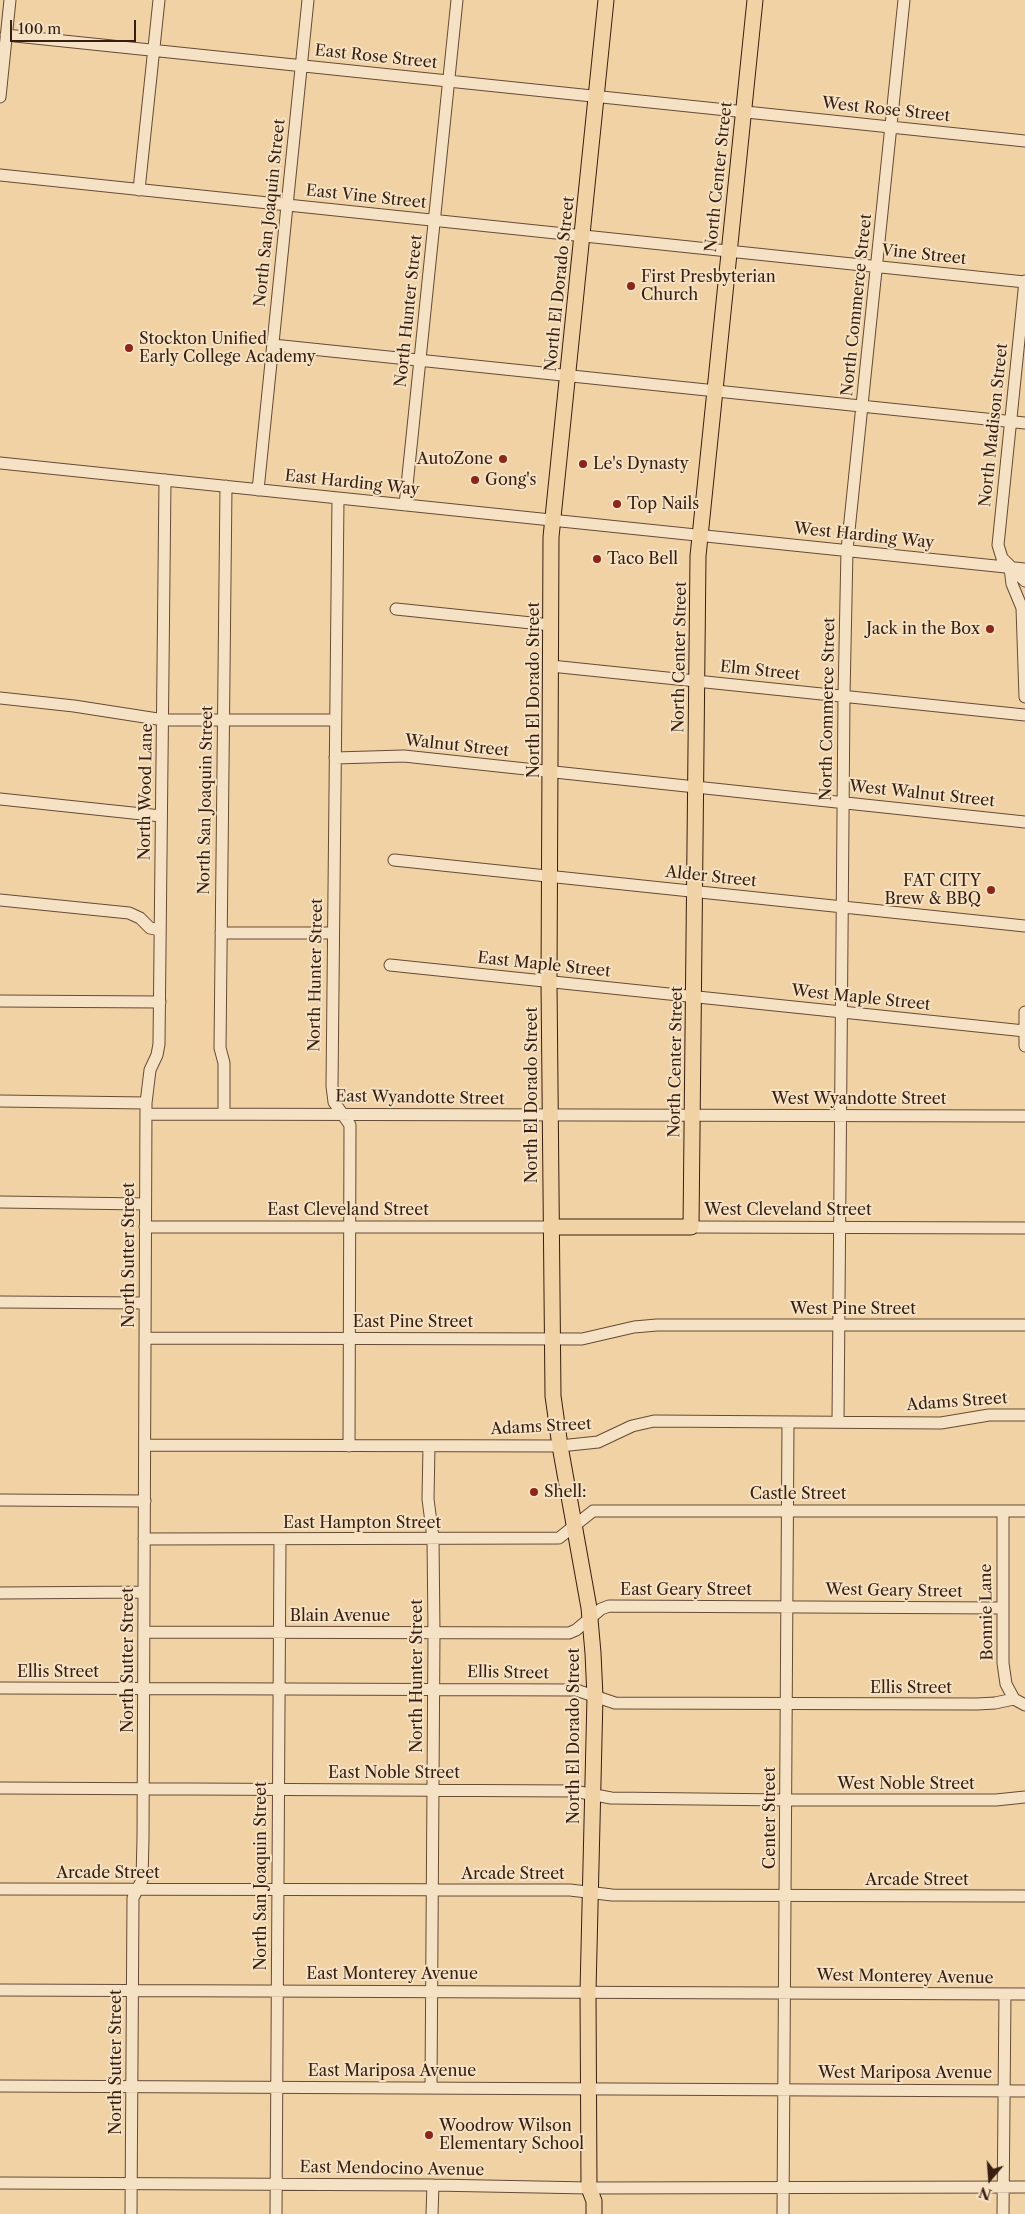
<!DOCTYPE html>
<style>
body{margin:0}
#map{position:relative;width:1025px;height:2214px;overflow:hidden;background:#f0d2a4;font-family:"Libre Caslon Text",serif}
canvas{display:block}
.north{position:absolute;left:965px;top:2154px;width:50px;height:50px;-webkit-text-stroke:4px #f5e2c4;paint-order:stroke;rotate:198deg;font-size:14px;font-weight:700;line-height:20px;text-align:center;color:#381e10}
.north::after{content:'';display:block;margin:auto;width:18px;height:22px;background:#381e10;clip-path:polygon(50% 0,100% 100%,50% 72%,0 100%)}
.scale{position:absolute;left:10px;top:20px;width:126px;height:22px;box-sizing:border-box;border:2px solid #381e10;border-top:0;padding-left:6px;font-size:15px;line-height:18px;white-space:nowrap;color:#381e10;-webkit-text-stroke:4px #f5e2c4;paint-order:stroke}
</style>
<div id="map">
<canvas width="1025" height="2214"></canvas>
<div class="north">N</div>
<div class="scale">100 m</div>
</div>
<script>
const ctx = document.querySelector('canvas').getContext('2d');
ctx.lineJoin = 'round';
const toPath = rows => new Path2D(rows.map(r => 'M' + r).join(''));
function stroke(path, color, width, dash) { ctx.strokeStyle = color; ctx.lineWidth = width; ctx.lineCap = dash ? 'butt' : 'round'; ctx.setLineDash(dash || []); ctx.stroke(path); }
function write(font, color, halo, rows, align = 'center') {
  ctx.font = font + ' "Libre Caslon Text",serif'; ctx.lineWidth = 4; ctx.setLineDash([]); ctx.textBaseline = 'middle'; ctx.strokeStyle = halo; ctx.fillStyle = color; for (const [text, x, y, turn = 0] of rows) {
    ctx.save(); ctx.translate(x, y); ctx.rotate((+turn || 0) * Math.PI / 180); ctx.textAlign = isNaN(turn) ? turn : align; if (halo) ctx.strokeText(text, 0, 0); ctx.fillText(text, 0, 0); ctx.restore();
  }
}
const minor = toPath([
 [6,35,1025,141],
 [0,97,10,0],
 [0,175,1025,282],
 [139,190,159,0],
 [1025,281,998,545,1002,558,1025,581],
 [273,345,1025,423],
 [0,463,1025,569],
 [258,490,308,0],
 [338,498,332,1086,334,1102,350,1125,349,1446],
 [405,505,457,0],
 [1010,568,1012,584,1022,608,1025,697],
 [396,609,551,625],
 [551,666,1025,715],
 [0,698,74,706,164,720,335,720],
 [335,758,404,756,1025,822],
 [0,799,161,816],
 [394,860,1025,926],
 [0,900,129,913,140,918,150,928,160,930],
 [221,933,333,933],
 [390,965,1025,1031],
 [0,1001,160,1002],
 [1025,1012,1025,1046],
 [0,1101,146,1103],
 [146,1114,1025,1116],
 [224,1114,224,1063,220,1048,226,486],
 [0,1202,145,1204],
 [145,1227,550,1227],
 [691,1227,1025,1228],
 [0,1302,145,1303],
 [145,1338,582,1339,634,1327,657,1325,1025,1325],
 [838,1422,844,696,847,550,904,0],
 [145,1445,560,1446,598,1442,632,1426,654,1421,941,1423,989,1415,1025,1415],
 [429,1446,428,1499,433,1538,434,1633,431,2087],
 [0,1500,145,1501],
 [1003,1511,1003,1663,1006,1684,1014,1699,1025,1705],
 [144,1539,559,1538,593,1511,1025,1511],
 [0,1593,144,1592],
 [145,1632,569,1633,576,1630,601,1609,609,1606,1002,1608],
 [0,1688,576,1690,615,1703,977,1704,995,1703,1014,1699],
 [0,1788,574,1791,611,1798,786,1800,996,1800,1025,1797],
 [0,1889,570,1890,612,1895,1025,1896],
 [0,1990,1025,1994],
 [0,2086,1025,2091],
 [0,2183,433,2185,589,2188,1025,2187],
 [131,2214,133,1898,142,1880,143,1838,146,1103,150,1070,157,1055,159,1044,165,480],
 [276,2214,280,1539],
 [432,2214,433,2185],
 [783,2214,788,1422],
 [1003,2214,1005,1994]
]);
const major = toPath([
 [550,1227,691,1227,698,556,755,0],
 [594,2214,594,2201,589,2188,588,1991,595,1697,593,1653,589,1608,560,1446,553,1396,549,982,551,537,606,0]
]);
stroke(minor, '#664b35', 13);
stroke(major, '#381e10', 17);
stroke(minor, '#f5e2c4', 11);
stroke(major, '#f0d2a4', 15);
for (const [x, y, r, color] of [
 [631,286,5,"#8f2418"],
 [129,348,5,"#8f2418"],
 [503,459,5,"#8f2418"],
 [583,464,5,"#8f2418"],
 [475,480,5,"#8f2418"],
 [617,504,5,"#8f2418"],
 [597,559,5,"#8f2418"],
 [990,629,5,"#8f2418"],
 [991,890,5,"#8f2418"],
 [534,1492,5,"#8f2418"],
 [429,2135,5,"#8f2418"]
]) { const dot = new Path2D(); dot.arc(x, y, r, 0, 2 * Math.PI); ctx.fillStyle = color; ctx.fill(dot); stroke(dot, '#f5e2c4', 2); }
write('16px', '#381e10', '#f5e2c4', [
 ["East Rose Street",376,57,6],
 ["West Rose Street",886,110,6],
 ["North Center Street",719,177,-84],
 ["East Vine Street",366,197,6],
 ["North San Joaquin Street",270,213,-84],
 ["Vine Street",924,255,6],
 ["North El Dorado Street",560,284,-84],
 ["North Commerce Street",857,305,-84],
 ["North Hunter Street",409,311,-84],
 ["North Madison Street",994,425,-84],
 ["East Harding Way",352,483,6],
 ["West Harding Way",864,536,6],
 ["North Center Street",680,657,-89],
 ["Elm Street",760,671,6],
 ["North El Dorado Street",534,690,-90],
 ["North Commerce Street",828,709,-89],
 ["Walnut Street",457,746,6],
 ["North Wood Lane",146,792,-89],
 ["West Walnut Street",922,794,6],
 ["North San Joaquin Street",206,800,-89],
 ["Alder Street",711,877,6],
 ["East Maple Street",544,965,6],
 ["North Hunter Street",316,975,-89],
 ["West Maple Street",861,998,6],
 ["North Center Street",676,1062,-89],
 ["North El Dorado Street",532,1095,-90],
 ["East Wyandotte Street",420,1098,1],
 ["West Wyandotte Street",859,1099],
 ["East Cleveland Street",348,1210],
 ["West Cleveland Street",788,1210],
 ["North Sutter Street",129,1255,-90],
 ["West Pine Street",853,1309],
 ["East Pine Street",413,1322],
 ["Adams Street",957,1402,-4],
 ["Adams Street",541,1427,-3],
 ["Castle Street",798,1494],
 ["East Hampton Street",362,1523],
 ["East Geary Street",686,1590],
 ["West Geary Street",894,1591,1],
 ["Bonnie Lane",987,1612,-91],
 ["Blain Avenue",340,1616],
 ["North Sutter Street",128,1660,-90],
 ["Ellis Street",58,1672],
 ["Ellis Street",508,1673,1],
 ["North Hunter Street",417,1676,-90],
 ["Ellis Street",911,1688],
 ["North El Dorado Street",574,1736,-90],
 ["East Noble Street",394,1773],
 ["West Noble Street",906,1784],
 ["Center Street",770,1818,-90],
 ["Arcade Street",108,1873],
 ["Arcade Street",513,1874],
 ["North San Joaquin Street",261,1876,-90],
 ["Arcade Street",917,1880],
 ["East Monterey Avenue",392,1974],
 ["West Monterey Avenue",905,1977,1],
 ["North Sutter Street",116,2062,-90],
 ["East Mariposa Avenue",392,2071],
 ["West Mariposa Avenue",905,2073],
 ["East Mendocino Avenue",392,2169,1]
]);
write('16px', '#381e10', '#f5e2c4', [
 ["First Presbyterian",641,277],
 ["Church",641,295],
 ["Stockton Unified",139,339],
 ["Early College Academy",139,357],
 ["AutoZone",493,459,"right"],
 ["Le's Dynasty",593,464],
 ["Gong's",485,480],
 ["Top Nails",627,504],
 ["Taco Bell",607,559],
 ["Jack in the Box",980,629,"right"],
 ["FAT CITY",981,881,"right"],
 ["Brew & BBQ",981,899,"right"],
 ["Shell:",544,1492],
 ["Woodrow Wilson",439,2126],
 ["Elementary School",439,2144]
], 'left');
</script>
